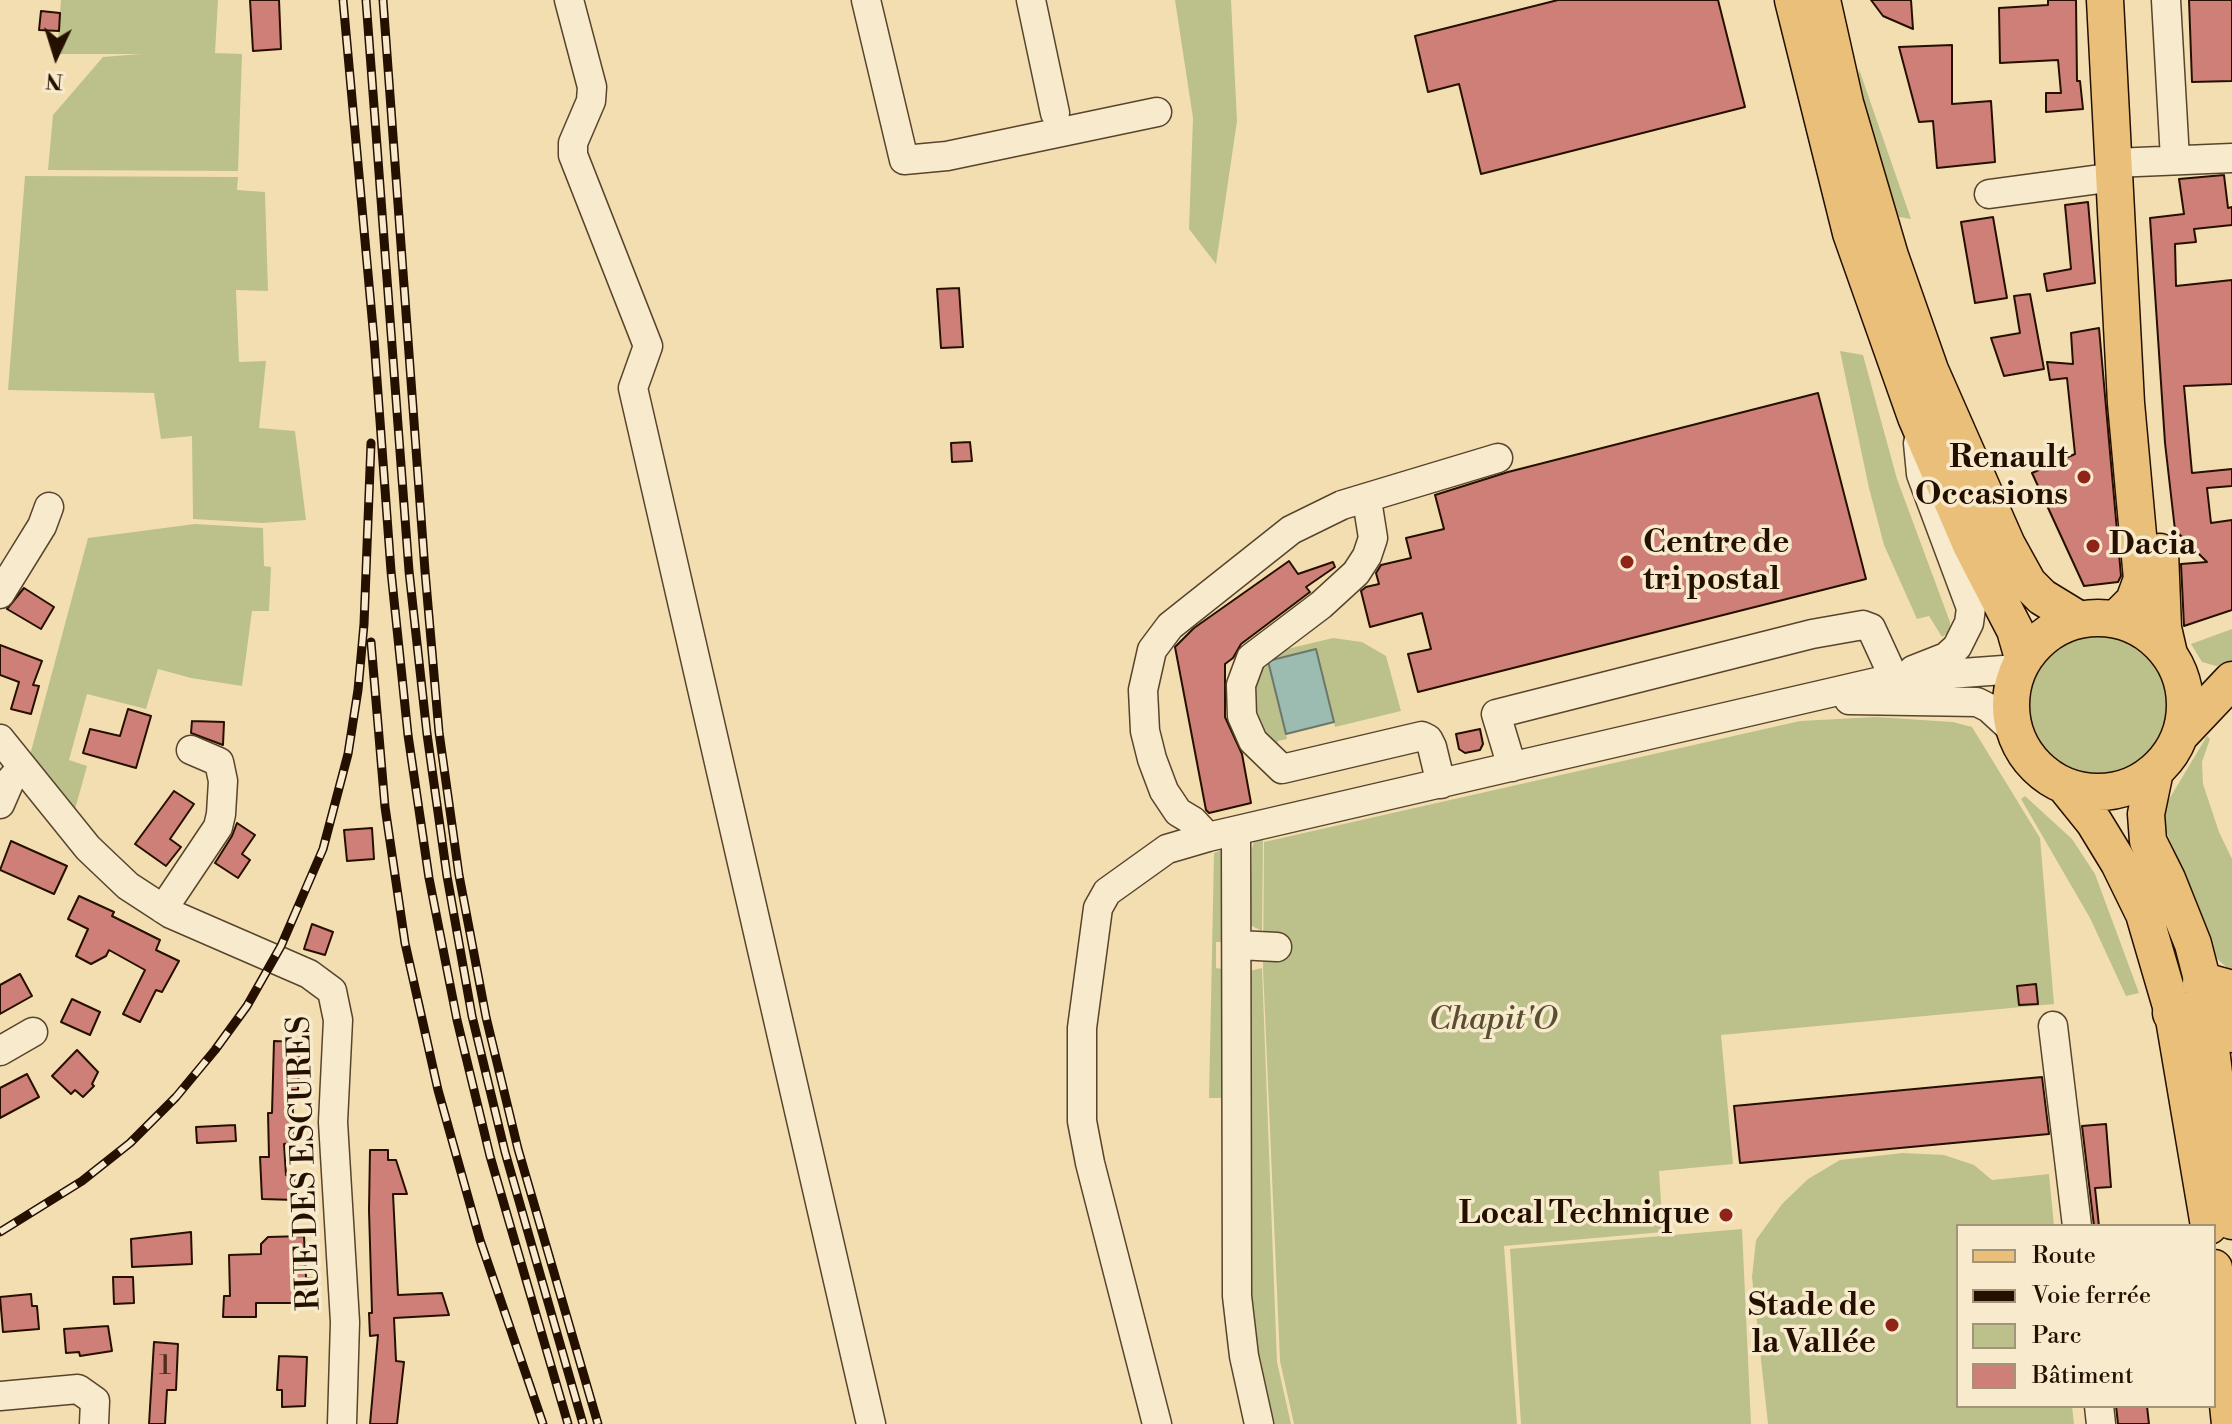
<!DOCTYPE html>
<meta charset="utf-8">
<style>
body{margin:0}
#map{position:relative;width:2232px;height:1424px;overflow:hidden;background:#f3deb2;font-family:"Libre Bodoni",serif}
canvas{display:block}
.legend{position:absolute;left:1956px;top:1224px;width:260px;height:184px;box-sizing:border-box;background:#f7eacd;border:2px solid #a3937b;margin:0;padding:10px 14px;list-style:none;font-size:24px;color:#251000}
.legend li{display:flex;align-items:center;gap:16px;height:40px}
.legend b{width:40px;border:2px solid #a3937b}
.north{position:absolute;left:16px;top:16px;width:80px;height:80px;-webkit-text-stroke:6px #f7eacd;paint-order:stroke;rotate:184deg;font-size:22px;font-weight:700;line-height:32px;text-align:center;color:#251000}
.north::after{content:'';display:block;margin:auto;width:28px;height:36px;background:#251000;clip-path:polygon(50% 0,100% 100%,50% 72%,0 100%)}
</style>
<div id="map">
<canvas width="2232" height="1424"></canvas>
<ul class="legend">
<li><b style="height:10px;background:#eabf79"></b>Route</li>
<li><b style="height:10px;background:#251000"></b>Voie ferrée</li>
<li><b style="height:22px;background:#bcc18c"></b>Parc</li>
<li><b style="height:22px;background:#ce7f77"></b>Bâtiment</li>
</ul>
<div class="north">N</div>
</div>
<script>
const ctx = document.querySelector('canvas').getContext('2d');
ctx.lineJoin = 'round';
function fillPath(path, color) { ctx.fillStyle = color; ctx.fill(path, 'evenodd'); }
const toPath = rows => new Path2D(rows.map(r => 'M' + r).join(''));
function stroke(path, color, width, dash) { ctx.strokeStyle = color; ctx.lineWidth = width; ctx.lineCap = dash ? 'butt' : 'round'; ctx.setLineDash(dash || []); ctx.stroke(path); }
function write(font, color, halo, rows, align = 'center') {
  ctx.font = font + ' "Libre Bodoni",serif'; ctx.lineWidth = 7; ctx.setLineDash([]); ctx.textBaseline = 'middle'; ctx.strokeStyle = halo; ctx.fillStyle = color; for (const [text, x, y, turn = 0] of rows) {
    ctx.save(); ctx.translate(x, y); ctx.rotate((+turn || 0) * Math.PI / 180); ctx.textAlign = isNaN(turn) ? turn : align; if (halo) ctx.strokeText(text, 0, 0); ctx.fillText(text, 0, 0); ctx.restore();
  }
}
fillPath(toPath([
 [61,0,218,0,215,53,242,54,238,171,48,170,53,115,103,57,141,54,57,54],
 [1175,0,1231,0,1237,121,1216,264,1189,229,1193,118],
 [1859,69,1911,219,1894,216,1856,91],
 [25,176,238,177,237,190,265,192,268,291,236,290,239,362,266,361,259,428,295,431,306,520,262,523,193,519,192,436,161,439,154,393,8,390],
 [1840,351,1863,355,1897,479,1950,622,1950,631,1942,637,1929,616,1917,619,1884,545,1869,488],
 [195,524,263,528,264,566,271,567,269,611,252,611,242,686,191,678,158,669,146,709,87,694,69,760,87,766,74,813,30,755,88,538],
 [2232,629,2232,661,2216,666,2202,662,2191,644],
 '2025 705a72 72 0 1 1 144 0a72 72 0 1 1-144 0Z',
 [1333,638,1362,642,1386,656,1401,711,1335,727,1316,649,1268,661,1287,739,1278,741,1277,751,1250,722,1252,676,1266,654],
 [1876,717,1953,722,1972,727,2040,838,2054,1004,1721,1035,1733,1164,1659,1171,1663,1232,1504,1246,1517,1424,1294,1424,1280,1361,1263,969,1264,842,1800,721],
 [2207,736,2210,739,2202,762,2203,784,2219,832,2232,859,2232,972,2216,958,2201,913,2166,831,2164,814,2168,801],
 [2025,796,2072,839,2095,874,2139,993,2126,996,2090,918,2021,799],
 [1263,839,1262,931,1250,925,1252,849,1254,841],
 [1222,850,1227,942,1216,942,1216,968,1227,970,1228,1098,1209,1098,1214,853],
 [1262,968,1277,1362,1291,1424,1272,1424,1253,1341,1250,1299,1249,971],
 [1903,1153,1944,1155,1974,1165,1992,1180,2049,1174,2054,1226,1958,1226,1958,1406,2072,1406,2074,1424,1768,1424,1752,1277,1756,1240,1782,1204,1808,1179,1840,1160],
 [1742,1229,1751,1424,1521,1424,1510,1249]
]), '#bcc18c');
const water = toPath([
 [1316,649,1334,722,1286,734,1268,661,1316,649]
]);
fillPath(water, '#9cbbb1');
stroke(water, '#6c776a', 2);
const building = toPath([
 [250,0,279,0,281,49,253,51,250,0],
 [1558,0,1718,0,1745,107,1481,174,1459,84,1428,92,1415,36,1558,0],
 [1871,0,1911,0,1913,29,1883,16,1871,0],
 [2048,0,2076,0,2077,81,2080,81,2083,109,2046,112,2046,93,2061,93,2058,60,2000,63,1999,8,2048,5,2048,0],
 [2189,0,2232,0,2232,81,2192,82,2189,0],
 [41,11,60,13,59,31,39,30,41,11],
 [1952,45,1952,104,1991,101,1995,162,1937,168,1933,121,1919,122,1899,47,1952,45],
 [2224,175,2228,208,2232,207,2232,225,2194,229,2196,242,2175,244,2176,286,2232,280,2232,384,2184,386,2192,473,2232,469,2232,486,2207,488,2211,523,2232,520,2232,610,2184,626,2181,564,2207,562,2175,530,2165,443,2150,218,2184,214,2179,179,2224,175],
 [2088,202,2095,283,2047,291,2044,274,2071,269,2065,205,2088,202],
 [1993,217,2007,298,1975,303,1961,222,1993,217],
 [959,288,963,347,941,348,937,289,959,288],
 [2030,294,2044,369,2004,376,1991,338,2020,333,2014,296,2030,294],
 [2099,328,2121,576,2118,582,2084,586,2032,473,2075,454,2067,378,2050,380,2047,362,2073,364,2071,333,2099,328],
 [1818,393,1866,579,1418,692,1408,654,1431,649,1422,613,1370,627,1361,591,1366,587,1379,584,1376,573,1381,565,1411,558,1406,538,1444,529,1435,495,1508,472,1818,393],
 [970,442,972,461,952,462,951,443,970,442],
 [1289,561,1298,574,1333,562,1335,567,1306,587,1310,592,1241,644,1233,658,1225,664,1225,717,1242,754,1251,803,1209,813,1206,810,1175,647,1194,628,1289,561],
 [24,588,54,607,41,629,7,609,24,588],
 [0,645,42,661,33,685,39,686,31,714,11,709,19,682,0,675,0,645],
 [128,709,151,716,136,768,83,753,90,729,120,736,128,709],
 [192,721,224,722,223,745,191,733,192,721],
 [1480,729,1483,744,1480,750,1465,753,1459,749,1456,734,1480,729],
 [174,791,194,804,170,839,181,847,166,866,135,844,174,791],
 [237,823,255,835,242,854,250,860,238,878,215,863,232,836,237,823],
 [372,828,374,859,347,861,344,830,372,828],
 [11,841,67,866,54,894,0,870,11,841],
 [79,896,114,912,112,916,160,940,156,950,179,961,162,992,156,990,140,1022,123,1014,145,970,109,950,106,956,91,964,76,956,88,929,68,919,79,896],
 [312,924,333,932,325,955,304,949,312,924],
 [20,974,32,996,0,1014,0,985,20,974],
 [2036,984,2038,1004,2019,1005,2017,986,2036,984],
 [72,999,100,1012,90,1035,61,1022,72,999],
 [274,1041,300,1042,298,1090,292,1090,294,1143,284,1144,286,1175,295,1175,296,1200,262,1199,260,1157,269,1157,268,1113,272,1113,274,1041],
 [77,1050,98,1072,92,1084,94,1086,83,1097,75,1090,71,1094,52,1076,77,1050],
 [27,1074,39,1097,0,1118,0,1088,27,1074],
 [2042,1077,2049,1134,1740,1163,1734,1106,2042,1077],
 [2106,1124,2111,1187,2095,1188,2099,1226,2094,1226,2082,1126,2106,1124],
 [235,1125,236,1141,197,1143,196,1127,235,1125],
 [370,1150,388,1150,388,1160,396,1160,407,1194,393,1194,398,1295,442,1293,449,1315,394,1318,396,1361,404,1362,397,1424,370,1424,378,1335,370,1336,369,1313,372,1313,369,1210,370,1150],
 [191,1232,192,1264,132,1267,131,1239,191,1232],
 [304,1236,306,1278,319,1278,318,1297,309,1297,310,1303,256,1303,256,1317,223,1317,224,1296,230,1296,229,1255,261,1254,261,1244,268,1237,304,1236],
 [113,1277,133,1277,134,1303,114,1304,113,1277],
 [31,1294,32,1306,37,1306,39,1329,3,1332,0,1297,31,1294],
 [108,1326,112,1351,80,1356,79,1352,66,1353,64,1329,108,1326],
 [154,1342,178,1344,176,1390,167,1390,165,1424,149,1424,154,1342],
 [279,1356,307,1357,305,1406,282,1407,282,1390,277,1390,279,1356],
 [2116,1406,2147,1406,2149,1424,2118,1424,2116,1406]
]);
fillPath(building, '#ce7f77');
stroke(building, '#251000', 2);
const minor = toPath([
 [569,0,592,87,591,101,573,143,573,155,648,346,633,388,871,1424],
 [866,0,904,160,947,156,1157,112],
 [1031,0,1055,113],
 [2166,0,2175,159],
 [2114,163,2232,158],
 [1989,194,2115,177],
 [1367,500,1373,538,1367,556,1356,573,1321,605,1251,658,1241,685,1242,716,1253,741,1282,769,1422,736,1428,739,1432,747,1441,784],
 [0,594,42,526,49,507],
 [1913,670,1946,657,1957,647,1969,623,1971,608,1921,474,1918,443],
 [1849,700,1977,702,1989,708,2014,731],
 [0,739,88,848,128,886,171,914,309,974,332,991,338,1020,333,1122,345,1322,342,1424],
 [1512,767,1496,714,1812,634,1863,625,1871,628,1894,678],
 [0,804,10,781,22,767],
 [1236,832,1237,1296,1244,1356,1259,1424],
 [1208,837,1193,821,1178,812,1164,791,1152,759,1145,731,1143,690,1152,650,1170,626,1291,530,1342,505,1498,458],
 [163,909,218,827,221,814,223,781,219,762,191,750],
 [1238,945,1277,947],
 [2053,1026,2077,1226],
 [0,1051,33,1032],
 [0,1396,78,1389,95,1401,94,1424],
 [2099,1406,2101,1424],
 [1157,1424,1090,1163,1082,1121,1082,1028,1098,908,1107,892,1167,849,1208,837,1894,678,2017,669]
]);
const major = toPath([
 [1793,0,1851,233,1916,417,1971,545,2015,630,2023,658],
 [1822,0,1845,103,1890,256,1930,370,2007,545,2028,583,2042,597,2078,619],
 [2105,0,2126,403,2142,579,2134,601,2116,619],
 [2160,552,2163,628,2169,654],
 '2011 705a87 87 0 1 1 174 0a87 87 0 1 1-174 0Z',
 [2180,735,2232,680],
 [2155,771,2146,814,2148,841,2167,879,2193,944,2203,983,2232,1221],
 [2065,786,2094,822,2119,863,2144,914,2173,1013,2209,1226],
 [2214,1268,2230,1424]
]);
const highway = toPath([
 [2203,983,2232,991],
 [2173,1013,2232,1032],
 [2219,1111,2232,1095]
]);
stroke(minor, '#58442c', 31);
stroke(major, '#251000', 39);
stroke(highway, '#251000', 43);
stroke(minor, '#f7eacd', 28);
stroke(major, '#eabf79', 36);
stroke(highway, '#eabf79', 40);
const rail = toPath([
 [343,0,374,339,391,571,408,735,429,878,457,1020,490,1156,568,1424],
 [366,0,409,571,427,734,447,876,472,1016,505,1152,583,1424],
 [383,0,425,571,439,732,459,875,486,1017,518,1149,598,1424],
 [371,642,385,807,405,943,438,1090,480,1240,543,1424],
 [0,1232,82,1181,130,1143,176,1097,215,1050,247,1006,281,946,323,849,348,754,358,690,364,624,371,443]
]);
stroke(rail, '#251000', 9);
stroke(rail, '#f7eacd', 6, [18]);
for (const [x, y, r, color] of [
 [2084,477,8,"#8f2418"],
 [2093,546,8,"#8f2418"],
 [1627,562,8,"#8f2418"],
 [1726,1215,8,"#8f2418"],
 [1892,1325,8,"#8f2418"]
]) { const dot = new Path2D(); dot.arc(x, y, r, 0, 2 * Math.PI); ctx.fillStyle = color; ctx.fill(dot); stroke(dot, '#f7eacd', 3); }
write('28px', '#4f2c1e', null, [
 ["1",165,1367]
]);
write('bold 32px', '#251000', '#f7eacd', [
 ["Renault",2068,459],
 ["Occasions",2068,496],
 ["Centre de",1643,544,"left"],
 ["tri postal",1643,581,"left"],
 ["Dacia",2109,546,"left"],
 ["Local Technique",1710,1215],
 ["Stade de",1876,1307],
 ["la Vallée",1876,1344]
], 'right');
write('italic 32px', '#5a4e31', '#f7eacd', [
 ["Chapit'O",1493,1021]
]);
write('32px', '#251000', '#f7eacd', [
 ["RUE DES ESCURES",306,1163,-92]
]);
</script>
